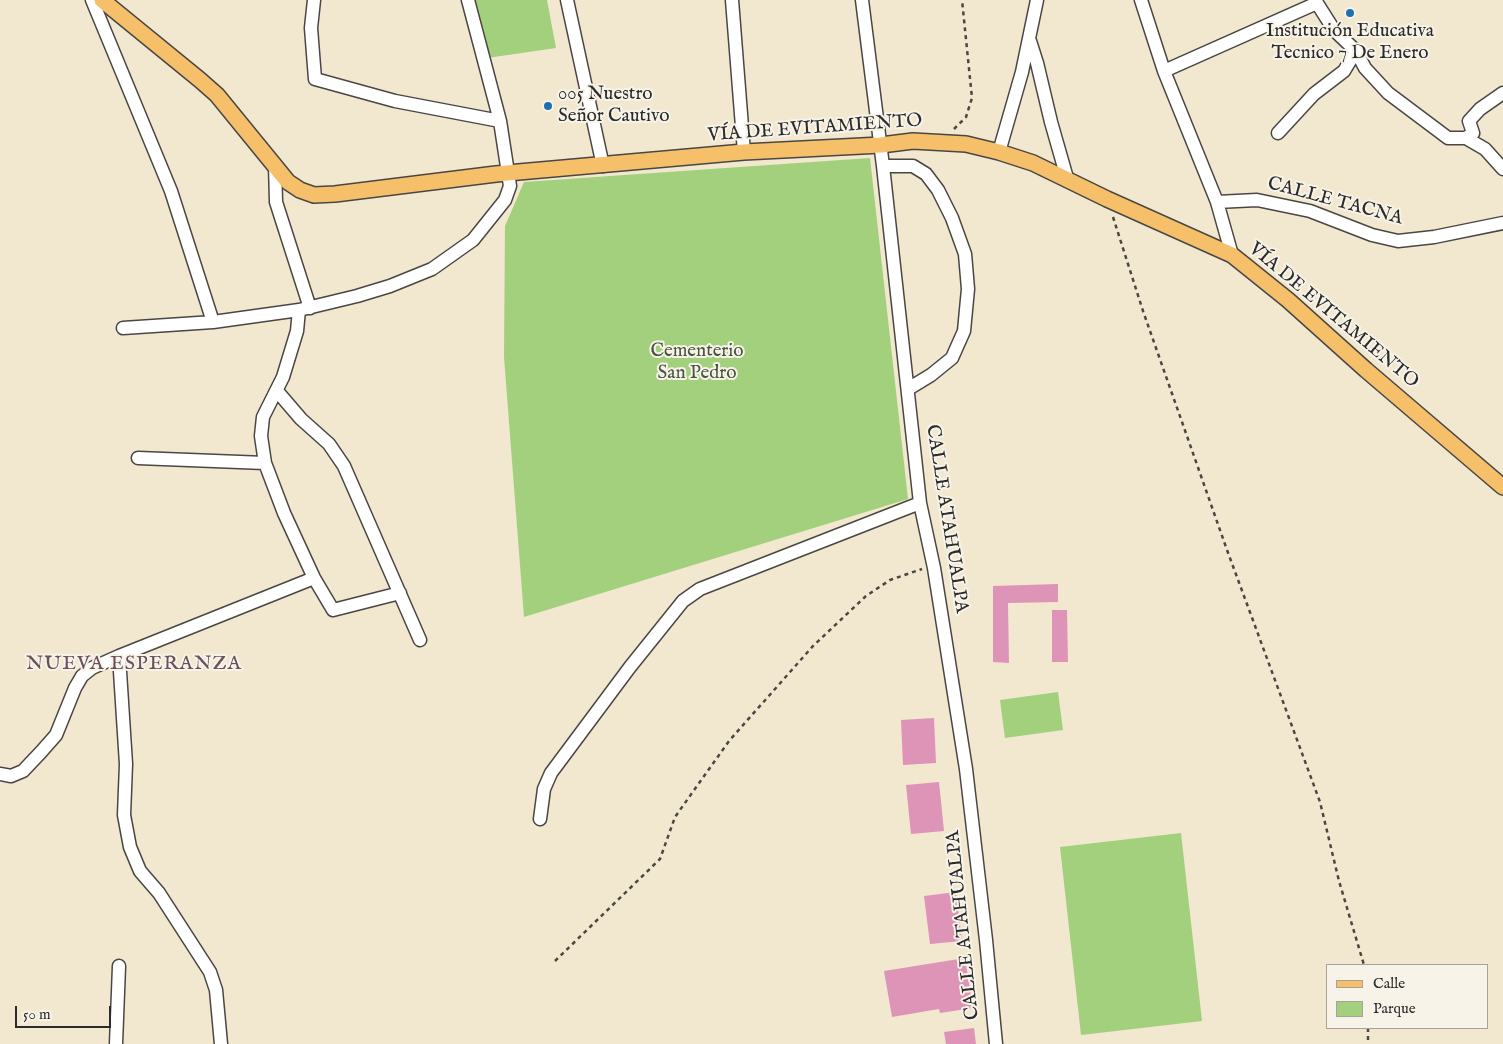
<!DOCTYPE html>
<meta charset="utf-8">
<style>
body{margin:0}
#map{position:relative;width:1503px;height:1044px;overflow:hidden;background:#f2e7cf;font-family:"IM FELL English",serif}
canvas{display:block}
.legend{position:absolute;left:1326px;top:964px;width:162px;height:65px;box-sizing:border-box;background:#f7f3e8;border:1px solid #a5a39c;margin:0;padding:6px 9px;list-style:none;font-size:15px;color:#2b2b2b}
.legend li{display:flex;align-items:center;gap:10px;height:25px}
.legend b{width:25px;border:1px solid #a5a39c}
.scale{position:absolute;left:15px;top:1006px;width:96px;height:22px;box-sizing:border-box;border:2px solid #2b2b2b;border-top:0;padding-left:6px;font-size:15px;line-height:18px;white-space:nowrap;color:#2b2b2b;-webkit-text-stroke:4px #f7f3e8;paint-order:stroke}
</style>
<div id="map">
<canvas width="1503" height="1044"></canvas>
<ul class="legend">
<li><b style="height:6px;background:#f6c06b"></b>Calle</li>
<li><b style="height:14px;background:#a2d07d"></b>Parque</li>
</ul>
<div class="scale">50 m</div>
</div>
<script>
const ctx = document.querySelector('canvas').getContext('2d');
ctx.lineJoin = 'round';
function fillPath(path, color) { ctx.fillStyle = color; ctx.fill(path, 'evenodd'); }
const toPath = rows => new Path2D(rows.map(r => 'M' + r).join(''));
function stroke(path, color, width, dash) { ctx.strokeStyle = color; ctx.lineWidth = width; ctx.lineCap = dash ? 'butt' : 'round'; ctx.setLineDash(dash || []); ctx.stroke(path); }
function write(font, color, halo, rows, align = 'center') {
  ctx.font = font + ' "IM FELL English",serif'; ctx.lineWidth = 4; ctx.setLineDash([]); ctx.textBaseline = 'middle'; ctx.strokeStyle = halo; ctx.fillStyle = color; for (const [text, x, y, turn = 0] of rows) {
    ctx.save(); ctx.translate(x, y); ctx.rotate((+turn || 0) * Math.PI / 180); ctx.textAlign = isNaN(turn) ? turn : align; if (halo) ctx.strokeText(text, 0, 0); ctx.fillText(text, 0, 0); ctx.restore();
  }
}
fillPath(toPath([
 [470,0,547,0,556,48,487,58],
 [870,158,908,499,524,617,504,357,505,226,524,182],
 [1058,692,1063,730,1005,738,1000,700],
 [1181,833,1202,1021,1081,1035,1060,847]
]), '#a2d07d');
fillPath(toPath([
 [1058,584,1058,602,1008,603,1009,663,993,662,993,586],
 [1052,610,1067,610,1068,662,1052,662],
 [934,718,936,763,903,765,901,720],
 [939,782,944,831,911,834,906,785],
 [956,892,962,941,930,944,924,896],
 [965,958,973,1008,940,1013,939,1009,892,1017,884,971],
 [974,1028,976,1044,946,1044,944,1032]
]), '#de94b7');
const minor = toPath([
 [92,0,171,191,213,322],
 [314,0,311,28,315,79,395,101,500,121],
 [567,0,603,166],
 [732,0,744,152],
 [862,0,883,166,920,503,934,568,966,769,986,940,996,1044],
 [1141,0,1164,71,1217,202,1232,255],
 [1315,0,1334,30,1356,51,1365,68,1388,93,1448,138,1466,138,1485,149,1503,169],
 [1030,41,1037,63,1051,122,1067,178],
 [1164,71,1317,3],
 [1278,133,1314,94,1344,71,1356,51],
 [1466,138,1473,133,1469,121,1480,109,1503,93],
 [999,152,1022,72,1037,0],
 [275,164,276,202,310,308],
 [883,166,913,166,926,174,938,190,952,218,965,254,968,289,964,331,952,358,931,375,908,389],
 [1217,202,1257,200,1310,211,1372,235,1398,241,1434,237,1503,223],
 [299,310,297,331,283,377,263,417,261,436,265,463,284,513,314,578,333,610,400,593],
 [123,328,213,322,299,310,357,296,390,286,432,269,473,240,505,200,510,186,500,121,468,0],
 [277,391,301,419,329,444,344,466,420,640],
 [138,458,265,463],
 [119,656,126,764,124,815,130,847,140,871,159,893,210,972,216,990,221,1044],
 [0,774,11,776,23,771,41,752,56,735,75,688,82,676,92,668,119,656,314,578],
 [540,819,544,789,551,773,630,667,683,601,700,589,920,503],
 [116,1044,119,966]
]);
const major = toPath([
 [102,0,200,80,217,95,288,182,300,190,314,195,335,194,496,174,744,152,881,145,913,141,966,144,999,152,1033,163,1107,199,1232,255,1288,300,1366,370,1503,487]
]);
stroke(minor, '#494744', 15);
stroke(major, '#494744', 18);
stroke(toPath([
 [954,129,966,117,972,98,962,0],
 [1113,217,1143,311,1227,550,1320,802,1339,881,1364,965],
 [555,961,660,859,675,817,729,741,813,646,866,596,890,580,922,569],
 [1368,1028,1368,1044]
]), '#494744', 2.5, [4, 4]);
stroke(minor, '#fff', 12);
stroke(major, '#f6c06b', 15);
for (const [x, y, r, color] of [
 [1350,13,5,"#1f6fb2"],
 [548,106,5,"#1f6fb2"]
]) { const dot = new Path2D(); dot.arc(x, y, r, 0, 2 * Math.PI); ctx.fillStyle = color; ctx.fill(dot); stroke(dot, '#f7f3e8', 2); }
write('19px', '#2b2b2b', '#f7f3e8', [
 ["Institución Educativa",1350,32],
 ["Tecnico 7 De Enero",1350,54],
 ["005 Nuestro",558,95,"left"],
 ["Señor Cautivo",558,117,"left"]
]);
write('19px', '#2b2b2b', '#f7f3e8', [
 ["VÍA DE EVITAMIENTO",815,129,-4],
 ["CALLE TACNA",1335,202,15],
 ["VÍA DE EVITAMIENTO",1333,316,40],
 ["CALLE ATAHUALPA",946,519,81],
 ["CALLE ATAHUALPA",964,925,-96]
]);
write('19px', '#495440', '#f7f3e8', [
 ["Cementerio",697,352],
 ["San Pedro",697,374]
]);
ctx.letterSpacing = '1px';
write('20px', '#6a505c', '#f7f3e8', [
 ["NUEVA ESPERANZA",134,665]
]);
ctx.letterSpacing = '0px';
</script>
